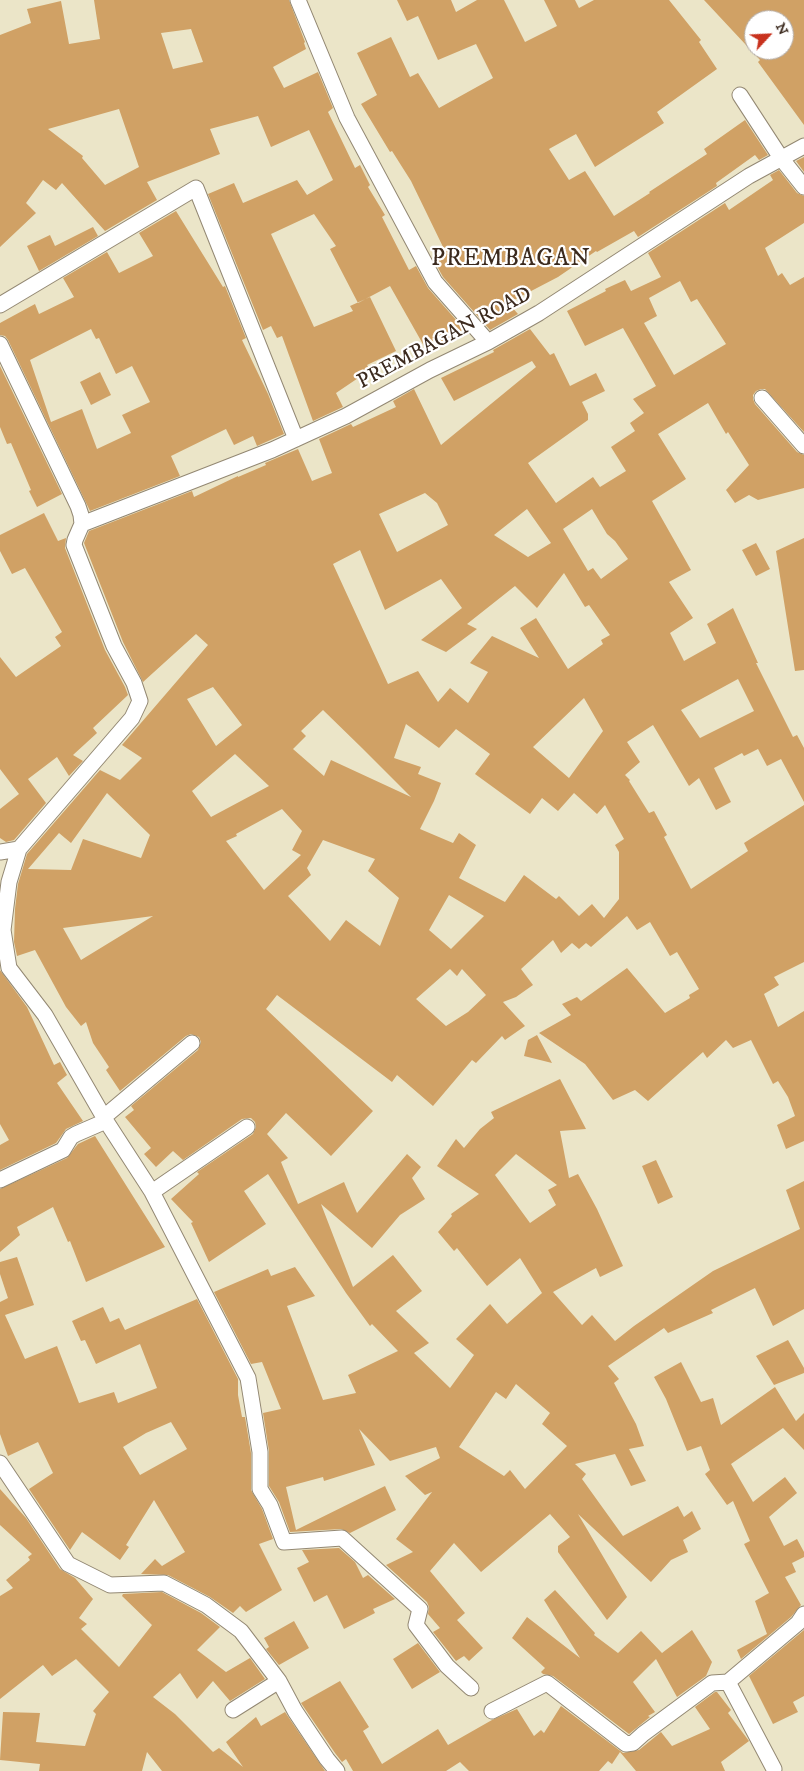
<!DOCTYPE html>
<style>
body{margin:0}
#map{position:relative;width:804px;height:1771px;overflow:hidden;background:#ebe5c8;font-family:"IM FELL DW Pica",serif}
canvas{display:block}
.north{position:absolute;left:744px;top:10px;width:50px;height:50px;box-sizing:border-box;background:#fff;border:1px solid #b1aaa5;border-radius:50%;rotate:65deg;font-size:14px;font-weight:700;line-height:20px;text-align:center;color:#3b2a1e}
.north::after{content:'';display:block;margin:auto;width:18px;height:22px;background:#c8321e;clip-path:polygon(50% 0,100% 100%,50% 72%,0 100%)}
</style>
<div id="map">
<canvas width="804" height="1771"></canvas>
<div class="north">N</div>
</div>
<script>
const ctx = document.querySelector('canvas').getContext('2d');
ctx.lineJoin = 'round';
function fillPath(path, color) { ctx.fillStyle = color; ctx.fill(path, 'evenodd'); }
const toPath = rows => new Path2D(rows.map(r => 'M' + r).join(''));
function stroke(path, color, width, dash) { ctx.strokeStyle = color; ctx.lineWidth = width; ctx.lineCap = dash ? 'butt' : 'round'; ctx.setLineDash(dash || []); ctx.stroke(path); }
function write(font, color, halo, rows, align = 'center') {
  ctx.font = font + ' "IM FELL DW Pica",serif'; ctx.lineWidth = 4.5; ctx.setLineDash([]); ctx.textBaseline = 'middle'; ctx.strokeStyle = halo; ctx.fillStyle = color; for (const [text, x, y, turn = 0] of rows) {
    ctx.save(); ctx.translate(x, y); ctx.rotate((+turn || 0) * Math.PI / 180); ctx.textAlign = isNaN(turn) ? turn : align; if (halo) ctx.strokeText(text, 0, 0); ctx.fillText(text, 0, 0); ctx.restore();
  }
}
fillPath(toPath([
 [94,0,289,0,305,42,304,43,306,49,273,67,284,88,318,72,333,108,328,112,355,168,360,165,370,185,368,187,385,215,382,217,409,270,416,266,428,288,464,329,442,342,439,338,424,346,390,286,358,303,330,249,336,246,314,214,271,234,314,327,353,311,350,306,370,297,396,351,367,365,370,370,336,393,343,407,313,421,282,336,277,338,271,326,263,330,208,194,234,183,243,203,297,180,307,195,333,180,309,130,271,147,258,116,210,129,220,154,147,182,157,200,105,231,62,183,56,190,43,180,26,203,36,213,0,247,0,35,31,23,27,9,61,1,69,44,100,39],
 [191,29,203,62,173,69,161,33],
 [119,109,139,167,105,185,82,158,83,156,48,129],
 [397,0,451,0,456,12,477,0,504,0,525,42,557,26,544,0,575,0,579,8,594,0,669,0,701,40,699,42,717,69,657,112,664,123,595,167,576,134,549,149,569,180,585,171,614,216,650,193,649,192,707,154,704,149,745,120,768,155,759,160,755,155,716,183,717,186,638,237,634,231,597,252,596,251,558,277,512,301,513,303,510,305,518,314,490,330,443,277,432,257,445,251,411,181,392,151,390,152,361,104,377,95,357,53,391,37,410,77,418,73,439,108,493,78,476,44,438,60,418,16,407,21],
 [704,0,804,0,804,125,758,62,760,60],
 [754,20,784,20,784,50,754,50],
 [804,157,804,172,796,161],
 [779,170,797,193,804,196,804,223,765,248,778,276,782,273,790,285,804,277,804,432,765,389,761,389,756,391,753,395,753,399,755,404,797,452,804,455,804,488,758,500,749,495,735,503,726,490,749,465,728,432,726,434,708,403,658,434,686,479,652,501,691,570,669,582,693,618,670,633,684,661,716,643,707,624,733,608,758,663,756,663,793,737,797,735,804,748,804,802,781,759,767,766,758,749,744,756,742,753,714,768,731,802,716,810,699,778,689,786,653,725,627,742,640,762,625,775,630,780,629,781,649,813,654,811,667,835,664,837,691,889,748,851,744,843,804,805,804,962,774,977,779,985,764,994,778,1027,804,1011,804,1141,786,1149,777,1125,795,1116,788,1097,778,1081,773,1084,751,1040,733,1048,726,1040,707,1058,703,1052,648,1101,635,1090,613,1100,585,1064,539,1033,571,1015,562,1004,577,997,581,1001,627,968,665,1013,690,998,689,995,699,989,677,952,670,956,650,922,637,930,627,916,591,947,586,943,579,949,572,943,561,953,553,940,521,969,533,985,516,997,503,1002,525,1026,505,1040,502,1036,476,1063,472,1060,433,1106,397,1075,392,1082,277,995,266,1009,373,1111,331,1156,286,1113,267,1134,288,1158,281,1162,298,1204,344,1182,357,1213,407,1154,421,1167,412,1178,425,1199,400,1215,372,1248,321,1204,353,1287,393,1255,422,1291,396,1311,429,1343,414,1353,450,1388,474,1355,456,1339,490,1304,507,1324,542,1293,520,1258,487,1286,457,1248,454,1251,438,1232,452,1216,451,1214,479,1194,437,1166,456,1139,464,1148,480,1129,494,1118,491,1112,560,1079,586,1129,560,1131,569,1178,578,1174,597,1209,623,1266,600,1277,596,1268,553,1292,582,1325,592,1315,615,1341,634,1326,713,1271,800,1229,786,1190,804,1181,804,1309,773,1326,755,1288,711,1310,713,1313,668,1333,664,1328,608,1366,619,1379,614,1383,636,1424,644,1446,629,1449,646,1481,631,1486,615,1454,575,1464,586,1474,582,1479,623,1536,678,1506,684,1517,692,1511,701,1529,683,1540,688,1552,671,1560,651,1582,578,1514,627,1597,607,1620,558,1552,558,1546,570,1537,550,1514,481,1572,454,1543,430,1571,465,1613,457,1620,483,1648,469,1661,464,1656,456,1661,433,1632,440,1628,428,1614,429,1607,427,1602,386,1565,413,1552,396,1539,432,1492,425,1495,405,1476,440,1458,436,1447,390,1461,359,1429,375,1465,324,1481,323,1477,286,1487,296,1530,385,1486,396,1510,350,1533,341,1529,290,1532,279,1502,269,1486,269,1451,263,1413,281,1409,262,1362,251,1364,214,1292,268,1269,271,1276,295,1267,315,1296,287,1306,323,1400,356,1393,348,1375,398,1351,372,1324,370,1326,346,1293,268,1174,244,1191,266,1224,209,1262,191,1223,193,1222,171,1199,199,1174,197,1172,253,1134,256,1127,255,1122,251,1118,242,1119,183,1160,173,1151,156,1167,144,1154,151,1148,125,1117,134,1110,131,1106,198,1050,201,1042,199,1037,191,1034,186,1036,120,1091,106,1070,109,1067,93,1043,86,1022,81,1026,66,1007,35,950,17,956,14,942,15,909,18,884,27,854,100,770,120,780,142,758,122,745,208,645,196,634,143,682,123,642,84,543,89,531,192,491,194,497,238,476,238,477,266,465,265,463,298,449,312,481,332,473,319,439,351,424,353,427,396,407,393,401,414,389,441,445,536,367,532,361,454,401,441,378,494,352,493,350,530,329,550,355,554,353,570,386,596,373,605,391,582,402,588,414,588,420,528,463,556,503,593,477,600,487,626,471,611,447,635,431,630,423,644,413,633,399,656,386,623,328,585,346,567,311,606,291,605,289,625,280,631,291,661,277,648,253,725,203,729,210,773,180,770,175],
 [680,281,691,302,697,299,726,344,674,375,644,323,657,316,649,298],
 [425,493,437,503,448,525,397,552,379,514],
 [527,509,551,543,528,557,494,535],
 [592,509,607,534,615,541,628,559,601,579,593,568,588,571,563,529],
 [360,550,385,610,441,579,462,608,421,640,446,652,477,629,467,624,515,586,537,608,564,573,585,607,589,605,610,635,601,640,603,644,568,669,536,618,520,628,539,658,492,636,470,663,488,672,468,703,450,688,438,702,418,671,388,684,333,564],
 [738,679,754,711,700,738,681,710],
 [213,687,242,725,216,746,187,699],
 [584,698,603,731,569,778,533,747],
 [323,710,362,748,411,797,331,760,324,776,293,749,306,736,301,731],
 [406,724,439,748,456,729,490,754,475,774,530,814,542,798,558,811,574,793,597,814,605,805,624,839,615,845,619,852,619,899,604,918,592,904,579,916,559,896,556,899,524,875,505,902,459,878,476,845,459,833,453,843,420,829,434,801,441,783,418,774,421,767,394,758],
 [235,754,269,786,211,817,192,791],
 [107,793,150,835,141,858,83,839,71,870,28,869,59,833,71,843],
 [282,809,302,831,292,850,301,855,264,890,226,841,237,836,236,834],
 [323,840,375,859,368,871,399,898,380,946,346,920,330,941,288,896,311,875,307,868],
 [449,895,484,916,451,949,429,930],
 [153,916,81,960,63,928],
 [450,969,457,976,462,969,486,995,468,1012,446,1026,416,999],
 [516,1154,557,1185,548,1190,556,1205,530,1223,495,1175],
 [516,1384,550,1413,542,1424,567,1446,525,1489,510,1470,504,1476,459,1447,496,1392,506,1399],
 [176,211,223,287,225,286,246,338,242,340,268,394,284,434,257,446,253,436,234,445,226,429,171,456,180,476,90,511,8,340,5,336,0,335,0,323,35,304,39,314,74,297,63,278,107,252,119,273,153,256,139,233],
 [91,329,96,339,99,338,116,374,132,366,150,402,122,415,131,433,97,449,82,409,51,422,30,360],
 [93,227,98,236,39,271,27,246,50,235,55,246],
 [0,366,62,494,37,507,29,491,31,490,11,443,7,444,0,427],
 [100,372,111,395,91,405,80,382],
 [44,513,58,541,66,538,65,548,105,650,125,687,128,695,93,728,97,733,73,755,83,761,69,776,57,757,28,779,46,803,14,840,6,842,0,838,0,809,19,794,0,769,0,657,16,677,61,646,55,637,62,632,25,568,12,574,0,551,0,535],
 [804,538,804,670,795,671,776,551],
 [756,543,770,569,756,576,742,550],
 [0,970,27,1007,54,1065,60,1062,67,1075,57,1083,83,1121,66,1129,56,1143,0,1170,0,1145,9,1140,0,1124],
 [537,1035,552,1063,524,1056,528,1040],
 [95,1136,165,1247,86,1282,70,1241,68,1242,53,1207,17,1227,20,1235,0,1252,0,1189,67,1158,78,1144],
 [656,1160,673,1197,658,1204,642,1166],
 [17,1257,34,1305,5,1315,25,1359,57,1346,79,1403,114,1392,118,1403,157,1388,140,1344,96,1364,85,1340,81,1341,72,1321,103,1307,110,1322,119,1318,125,1330,197,1299,238,1379,238,1395,242,1417,245,1417,251,1453,251,1490,262,1509,273,1539,259,1544,282,1590,246,1612,240,1606,233,1613,210,1597,168,1575,141,1574,155,1559,162,1566,185,1552,154,1500,126,1545,129,1547,120,1560,82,1532,70,1550,29,1489,53,1473,38,1442,8,1456,0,1434,0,1302,8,1298,0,1274,0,1262],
 [171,1422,187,1449,140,1475,123,1447,146,1433],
 [788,1340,804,1368,804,1373,774,1385,756,1356],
 [681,1362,701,1402,713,1398,721,1425,775,1387,796,1421,804,1413,804,1450,783,1428,731,1464,753,1502,785,1477,797,1493,769,1517,784,1546,797,1539,804,1552,804,1557,792,1563,796,1572,785,1577,801,1605,791,1617,741,1659,737,1650,767,1634,755,1601,769,1593,744,1544,750,1541,733,1501,727,1505,705,1474,710,1470,701,1446,687,1451,666,1399,654,1377],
 [0,1489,26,1518,60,1569,75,1578,93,1599,79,1618,87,1624,81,1629,119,1667,152,1625,122,1596,123,1594,162,1592,201,1613,220,1627,197,1650,226,1672,250,1658,265,1679,230,1701,213,1681,197,1699,180,1673,153,1697,175,1714,213,1752,219,1748,243,1767,226,1742,256,1717,261,1726,285,1712,325,1771,162,1771,147,1752,142,1771,39,1771,40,1764,0,1760,3,1712,40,1713,36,1742,85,1746,96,1714,93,1711,109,1692,76,1659,52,1676,43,1665,0,1699,0,1596,13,1588,6,1580,30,1560,28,1557,32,1554,0,1525],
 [339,1548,355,1562,363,1578,368,1575,395,1599,373,1609,375,1613,344,1629,327,1595,314,1602,297,1568,309,1562,302,1550],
 [555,1590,595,1633,594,1635,618,1653,641,1631,662,1653,692,1630,712,1662,706,1676,677,1697,656,1659,633,1682,655,1712,648,1716,650,1717,629,1734,553,1676,543,1674,541,1672,545,1668,512,1638,527,1617,580,1658,544,1600],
 [294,1621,309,1648,279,1665,266,1649,269,1647,264,1638],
 [804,1630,804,1696,793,1702,798,1712,773,1724,749,1676],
 [418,1643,440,1672,412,1689,393,1659],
 [340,1681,369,1727,363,1731,382,1764,438,1729,448,1745,492,1720,517,1709,534,1736,541,1730,544,1733,561,1706,623,1753,639,1750,661,1732,672,1746,710,1729,695,1707,715,1692,717,1692,731,1710,728,1713,749,1741,721,1762,725,1771,636,1771,620,1752,612,1764,608,1761,599,1771,469,1771,460,1762,446,1771,353,1771,346,1759,342,1762,335,1753,301,1703]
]), '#d0a165');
const street = toPath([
 [298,0,347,118,435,282,488,342],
 [740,95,781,158,804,187],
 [0,305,196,188,296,439],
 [0,344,78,506,81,515,82,524,75,540,74,545,114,646,134,683,140,701,132,718,19,849,9,882,3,930,9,968,45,1015,106,1121,152,1192,248,1378,260,1452,260,1489,270,1505,284,1542,342,1538,420,1609,416,1625,447,1666,471,1688],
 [762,398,804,446],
 [82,524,272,450,346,416,430,370,488,342,539,313,749,176,804,146],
 [0,852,19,849],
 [104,1117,192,1043],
 [0,1180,63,1150,71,1137,76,1134,106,1121],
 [152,1192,247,1127],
 [0,1463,68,1564,110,1585,164,1583,206,1605,241,1631,279,1681,295,1711,327,1759,337,1771],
 [233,1710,279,1681],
 [492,1711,547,1683,626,1744,633,1743,643,1734,712,1683,728,1682],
 [774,1769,728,1682,798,1623,804,1614]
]);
stroke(street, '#938873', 17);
stroke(street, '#fff', 15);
write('21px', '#3b2a1e', '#fff', [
 ["PREMBAGAN ROAD",445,339,-28]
]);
ctx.letterSpacing = '1px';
write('24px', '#3b2a1e', '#fff', [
 ["PREMBAGAN",511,260]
]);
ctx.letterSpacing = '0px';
</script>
